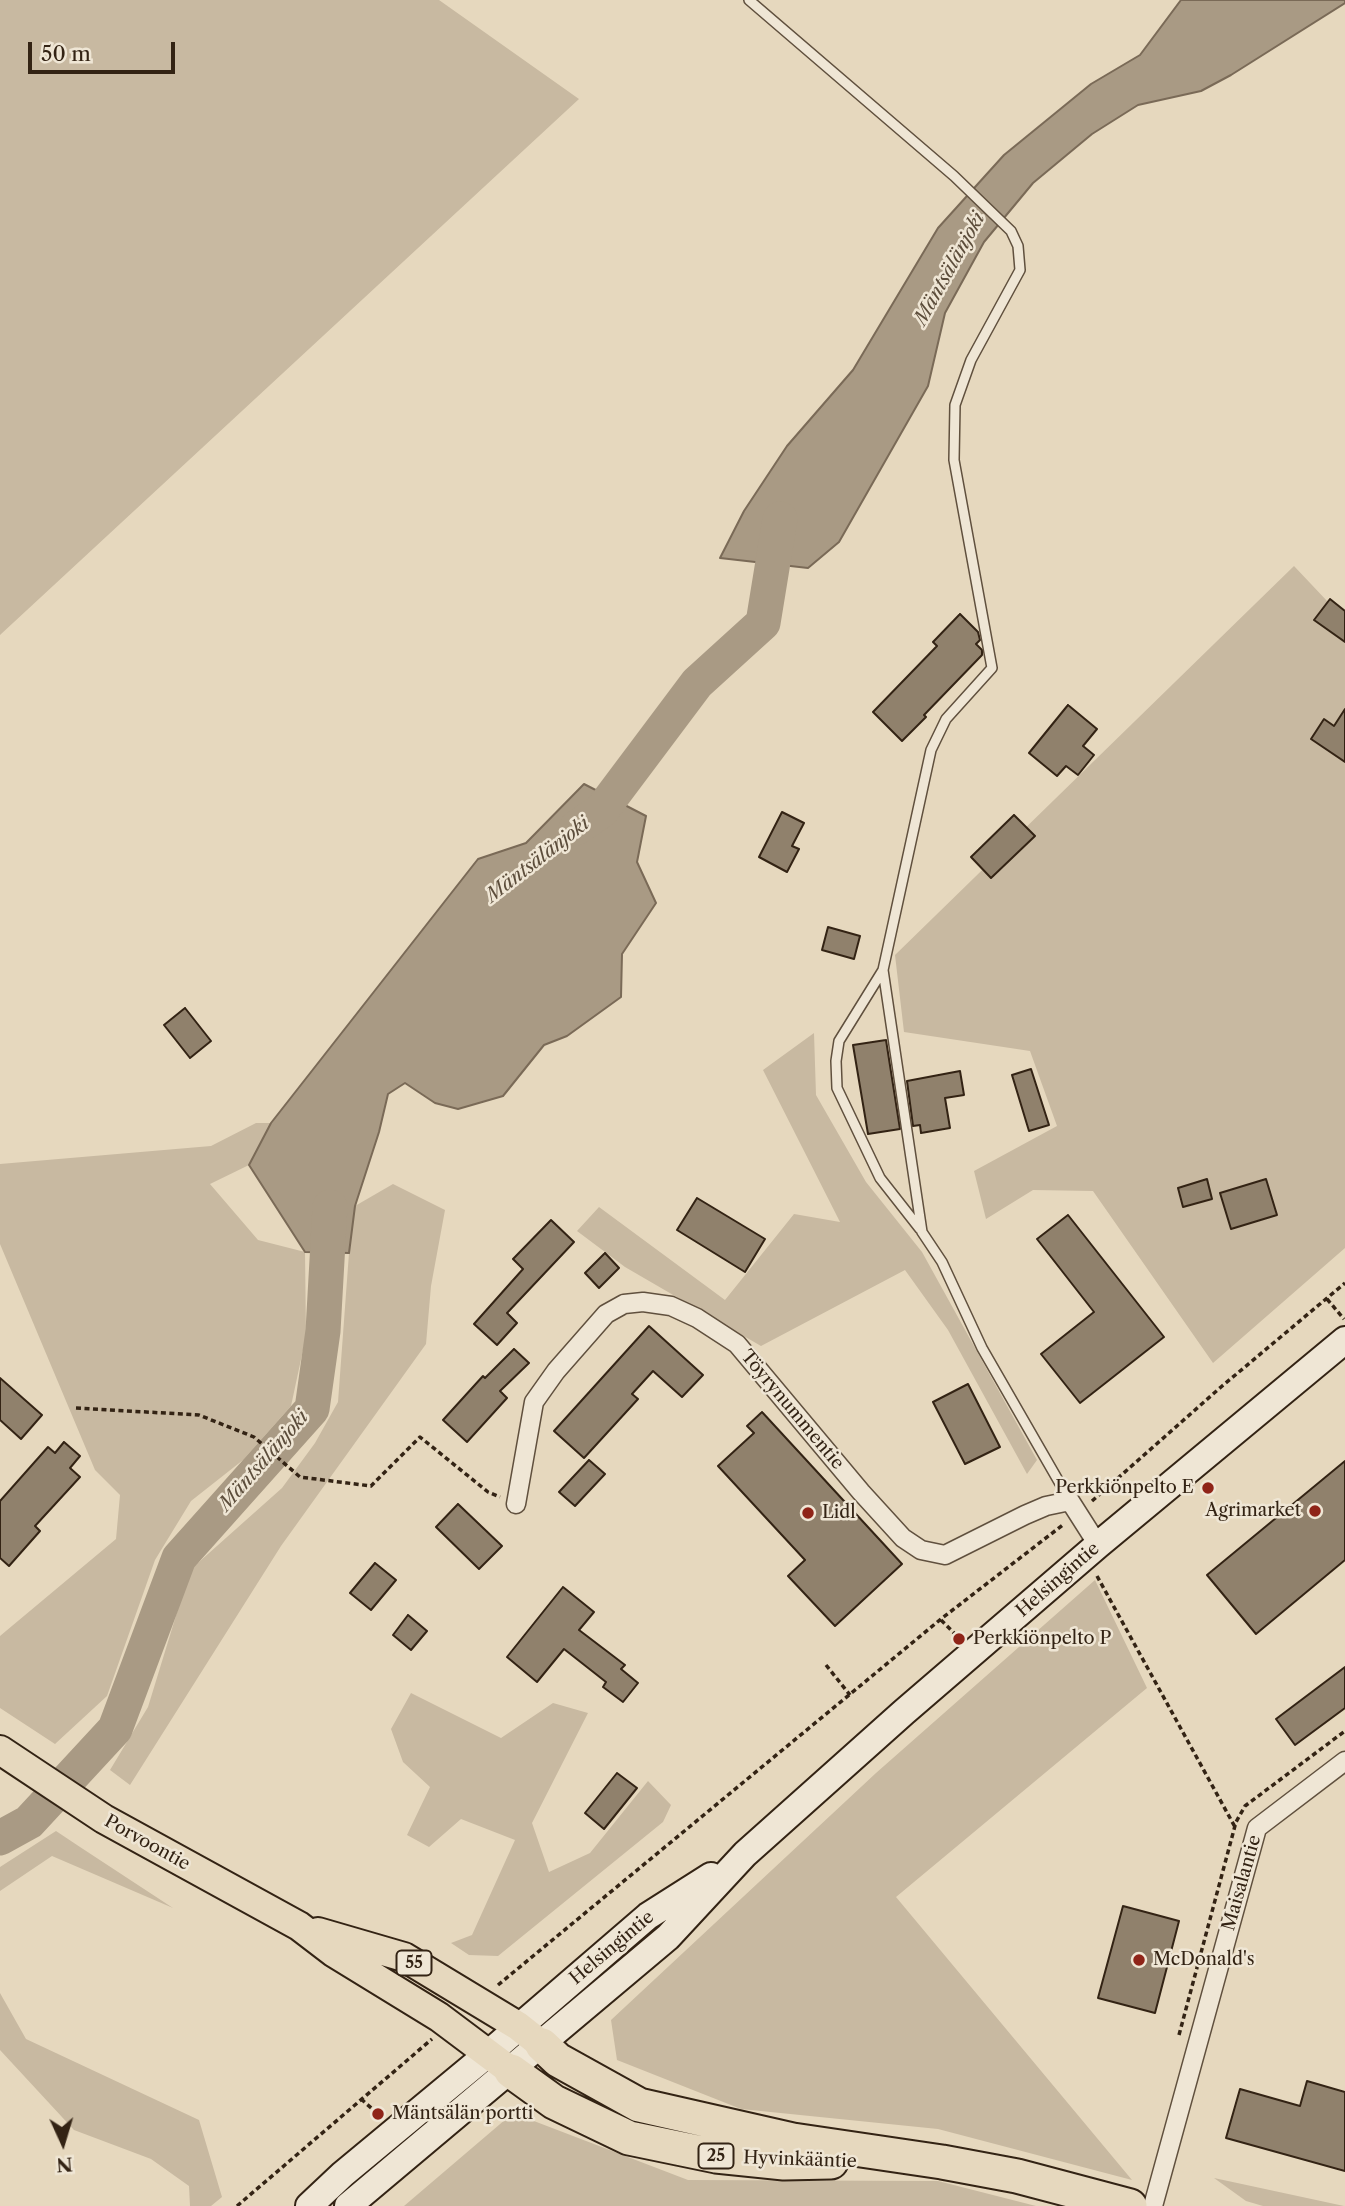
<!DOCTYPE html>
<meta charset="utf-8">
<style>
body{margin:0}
#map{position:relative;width:1345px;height:2206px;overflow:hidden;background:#e6d8be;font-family:"Libre Caslon Text",serif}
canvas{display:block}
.north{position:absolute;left:28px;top:2108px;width:70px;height:70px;-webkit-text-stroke:5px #efe6d5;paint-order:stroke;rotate:176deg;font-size:19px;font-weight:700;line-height:28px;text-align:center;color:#332314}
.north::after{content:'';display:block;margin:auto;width:24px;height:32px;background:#332314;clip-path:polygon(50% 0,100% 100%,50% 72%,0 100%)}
.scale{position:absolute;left:28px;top:42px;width:147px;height:32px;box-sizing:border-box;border:4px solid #332314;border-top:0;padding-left:9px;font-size:21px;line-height:24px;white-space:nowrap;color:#332314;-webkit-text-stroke:5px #efe6d5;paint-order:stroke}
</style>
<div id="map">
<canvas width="1345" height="2206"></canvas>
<div class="north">N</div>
<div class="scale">50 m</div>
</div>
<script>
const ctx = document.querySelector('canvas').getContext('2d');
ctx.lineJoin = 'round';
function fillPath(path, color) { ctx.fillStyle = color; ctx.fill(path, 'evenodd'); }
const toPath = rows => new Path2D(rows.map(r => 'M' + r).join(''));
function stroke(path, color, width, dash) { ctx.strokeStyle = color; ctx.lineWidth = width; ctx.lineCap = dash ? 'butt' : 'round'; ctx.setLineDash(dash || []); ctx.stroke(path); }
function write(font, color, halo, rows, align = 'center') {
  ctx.font = font + ' "Libre Caslon Text",serif'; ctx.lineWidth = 5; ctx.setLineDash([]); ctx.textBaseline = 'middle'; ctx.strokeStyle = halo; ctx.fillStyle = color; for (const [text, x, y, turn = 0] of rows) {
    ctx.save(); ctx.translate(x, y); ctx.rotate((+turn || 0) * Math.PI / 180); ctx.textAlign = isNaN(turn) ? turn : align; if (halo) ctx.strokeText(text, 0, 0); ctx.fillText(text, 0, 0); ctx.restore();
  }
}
fillPath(toPath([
 [0,0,439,0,579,99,0,635],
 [1294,566,1345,620,1345,1248,1213,1363,1093,1191,1033,1190,986,1219,974,1171,1057,1126,1030,1051,904,1032,895,955],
 [814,1033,816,1095,866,1182,922,1252,1037,1460,1027,1474,948,1330,905,1270,761,1346,625,1267,577,1231,599,1207,725,1300,794,1214,840,1222,763,1070],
 [256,1123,271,1123,249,1165,210,1184,258,1240,305,1252,306,1336,291,1406,243,1460,191,1501,155,1560,107,1696,55,1744,0,1708,0,1636,116,1539,120,1495,95,1470,0,1244,0,1164,211,1146],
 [393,1184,445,1210,431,1286,426,1344,281,1546,130,1785,110,1770,148,1707,190,1570,282,1488,315,1443,338,1402,349,1253,355,1206],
 [1095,1580,1147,1688,896,1897,1132,2180,938,2129,741,2109,617,2060,611,2020,876,1773],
 [411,1693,501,1738,553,1703,588,1713,532,1823,549,1872,590,1853,648,1781,671,1805,663,1822,498,1956,469,1955,451,1943,472,1935,515,1840,461,1819,429,1847,407,1835,430,1787,403,1762,391,1729],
 [56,1831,80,1847,173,1908,52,1856,0,1891,0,1867],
 [0,1993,26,2039,199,2120,222,2197,211,2206,190,2206,189,2186,151,2159,74,2130,0,2050],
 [513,2113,688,2180,938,2181,1036,2206,404,2206],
 [1214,2178,1344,2206,1263,2206,1246,2201]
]), '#c8b9a1');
const water = toPath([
 [1181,0,1345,0,1345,3,1231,75,1201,91,1138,105,1092,134,1033,183,984,242,945,313,928,386,839,542,808,568,720,558,744,511,787,446,853,370,938,228,1004,155,1091,84,1140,55,1181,0],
 [584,784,646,816,637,862,656,903,622,954,621,997,567,1036,544,1045,503,1096,458,1109,435,1103,405,1083,388,1094,379,1132,355,1206,349,1253,305,1252,249,1165,271,1123,478,859,526,843,584,784]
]);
fillPath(water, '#a99a84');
stroke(water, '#7a6a57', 2);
stroke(toPath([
 [576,828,601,811,697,683,763,623,780,519],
 [0,1838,29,1822,115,1729,179,1558,312,1409,323,1331,330,1207]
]), '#a99a84', 35);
const building = toPath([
 [1330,599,1345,611,1345,642,1314,620,1330,599],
 [960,614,978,632,980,640,976,644,982,650,982,655,924,715,926,717,902,741,873,712,937,646,933,642,960,614],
 [1068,705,1097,729,1083,746,1094,755,1078,775,1066,766,1057,776,1029,753,1068,705],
 [1345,709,1345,762,1311,739,1324,719,1334,726,1345,709],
 [782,812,804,823,792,846,799,849,787,872,759,857,782,812],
 [1014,815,1035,836,991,878,971,857,1014,815],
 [828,927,860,936,854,959,822,950,828,927],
 [185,1008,211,1041,190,1058,164,1025,185,1008],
 [886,1040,900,1129,868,1134,853,1045,886,1040],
 [1031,1069,1049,1125,1029,1131,1012,1075,1031,1069],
 [960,1071,964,1095,945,1098,950,1128,921,1133,920,1125,913,1126,907,1081,960,1071],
 [1207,1179,1212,1199,1183,1207,1178,1188,1207,1179],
 [1266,1179,1277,1215,1231,1229,1220,1193,1266,1179],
 [697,1198,765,1239,745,1272,677,1230,697,1198],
 [1068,1215,1164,1337,1080,1403,1041,1354,1094,1312,1037,1239,1068,1215],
 [551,1220,574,1242,507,1313,517,1323,497,1345,474,1324,523,1269,513,1259,551,1220],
 [605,1253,619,1268,599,1288,585,1273,605,1253],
 [649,1326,703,1375,682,1397,653,1371,632,1394,638,1399,584,1458,554,1431,649,1326],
 [514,1349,529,1363,500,1391,507,1398,467,1442,443,1420,483,1376,485,1378,514,1349],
 [0,1378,42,1415,21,1439,0,1420,0,1378],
 [968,1384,1000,1447,965,1464,933,1402,968,1384],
 [762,1412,902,1564,835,1626,788,1576,805,1560,718,1466,754,1433,747,1426,762,1412],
 [64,1442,80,1456,70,1468,80,1477,35,1526,40,1531,9,1566,0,1558,0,1501,48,1447,55,1453,64,1442],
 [589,1460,605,1474,575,1506,559,1492,589,1460],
 [1345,1461,1345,1560,1256,1634,1207,1575,1345,1461],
 [458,1504,502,1546,479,1569,436,1527,458,1504],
 [375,1563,396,1580,371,1610,350,1593,375,1563],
 [563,1587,594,1612,579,1630,625,1665,621,1669,638,1683,623,1702,603,1687,606,1682,564,1649,537,1682,507,1657,563,1587],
 [408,1615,427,1631,411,1650,393,1635,408,1615],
 [1345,1667,1345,1708,1295,1745,1276,1719,1345,1667],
 [617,1773,637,1788,604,1829,585,1813,617,1773],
 [1123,1906,1179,1921,1155,2013,1098,1998,1123,1906],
 [1307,2081,1345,2092,1345,2171,1226,2138,1240,2089,1300,2106,1307,2081]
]);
fillPath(building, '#90816c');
stroke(building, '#332314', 2);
const lane = toPath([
 [749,0,954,176,1011,231,1018,246,1020,270,971,360,955,405,954,460,992,668,946,719,931,750,883,970,922,1232,942,1262,982,1348,1070,1501],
 [883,970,839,1041,836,1061,837,1088,880,1178,920,1229]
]);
const street = toPath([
 [516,1504,534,1402,556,1371,606,1314,624,1304,643,1302,671,1306,697,1318,737,1344,861,1492,903,1538,921,1550,945,1555,1025,1515,1046,1506,1070,1501,1098,1545],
 [1153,2206,1257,1828,1345,1761]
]);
const secondary = toPath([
 [309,2206,343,2174,489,2053,648,1916,711,1876],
 [348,2206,668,1937,745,1854,904,1712,1098,1545,1345,1340]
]);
const primary = toPath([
 [0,1750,104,1819,299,1926,333,1952,439,2017,511,2071],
 [318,1932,404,1957,518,2026,542,2045]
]);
const highway = toPath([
 [542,2045,558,2060,639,2105,793,2140,942,2162,1017,2176,1130,2206],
 [511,2071,554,2102,629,2138,716,2156,784,2163,831,2162]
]);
stroke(lane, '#60503e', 12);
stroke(street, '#60503e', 21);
stroke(secondary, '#332314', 30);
stroke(primary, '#332314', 32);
stroke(highway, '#332314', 37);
stroke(toPath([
 [1327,1299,1344,1319],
 [76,1408,199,1415,254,1437,300,1477,371,1486,420,1437,488,1492,500,1497],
 [1092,1501,1221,1387,1345,1283],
 [1097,1576,1235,1827],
 [941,1620,958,1637],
 [826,1665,850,1695],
 [498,1985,941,1619,1064,1524],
 [1179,2035,1236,1822,1245,1806,1345,1731],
 [361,2099,378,2114],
 [237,2206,432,2039]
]), '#332314', 3.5, [5, 3.5]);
stroke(lane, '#efe6d5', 9);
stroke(street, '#efe6d5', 18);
stroke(secondary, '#efe6d5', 26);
stroke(primary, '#e6d8be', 28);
stroke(highway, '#e6d8be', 33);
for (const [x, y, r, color] of [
 [1208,1488,7,"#8f2418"],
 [1315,1511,7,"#8f2418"],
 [808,1513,7,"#8f2418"],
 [959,1639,7,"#8f2418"],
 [1139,1960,7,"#8f2418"],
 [378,2114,7,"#8f2418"]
]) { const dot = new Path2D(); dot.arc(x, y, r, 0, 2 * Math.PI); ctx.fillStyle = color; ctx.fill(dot); stroke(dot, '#efe6d5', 2.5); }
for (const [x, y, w] of [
 [414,1963,35],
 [716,2156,35]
]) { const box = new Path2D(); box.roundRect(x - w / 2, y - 12.5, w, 25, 5); ctx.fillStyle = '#efe6d5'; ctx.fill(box); stroke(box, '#332314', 2); }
write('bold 16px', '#332314', null, [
 ["55",414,1963],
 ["25",716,2156]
]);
write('18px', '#332314', '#efe6d5', [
 ["Töyrynummentie",792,1410,50],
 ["Helsingintie",1058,1580,-41],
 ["Porvoontie",147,1843,29],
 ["Maisalantie",1242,1883,-74],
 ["Helsingintie",612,1948,-40],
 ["Hyvinkääntie",800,2160,2]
]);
write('18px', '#332314', '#efe6d5', [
 ["Perkkiönpelto E",1194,1488,"right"],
 ["Agrimarket",1301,1511,"right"],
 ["Lidl",822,1513],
 ["Perkkiönpelto P",973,1639],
 ["McDonald's",1153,1960],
 ["Mäntsälän portti",392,2114]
], 'left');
write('italic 19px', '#5c4d3b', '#efe6d5', [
 ["Mäntsälänjoki",950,269,-61],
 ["Mäntsälänjoki",538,860,-38],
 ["Mäntsälänjoki",264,1461,-49]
]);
</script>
